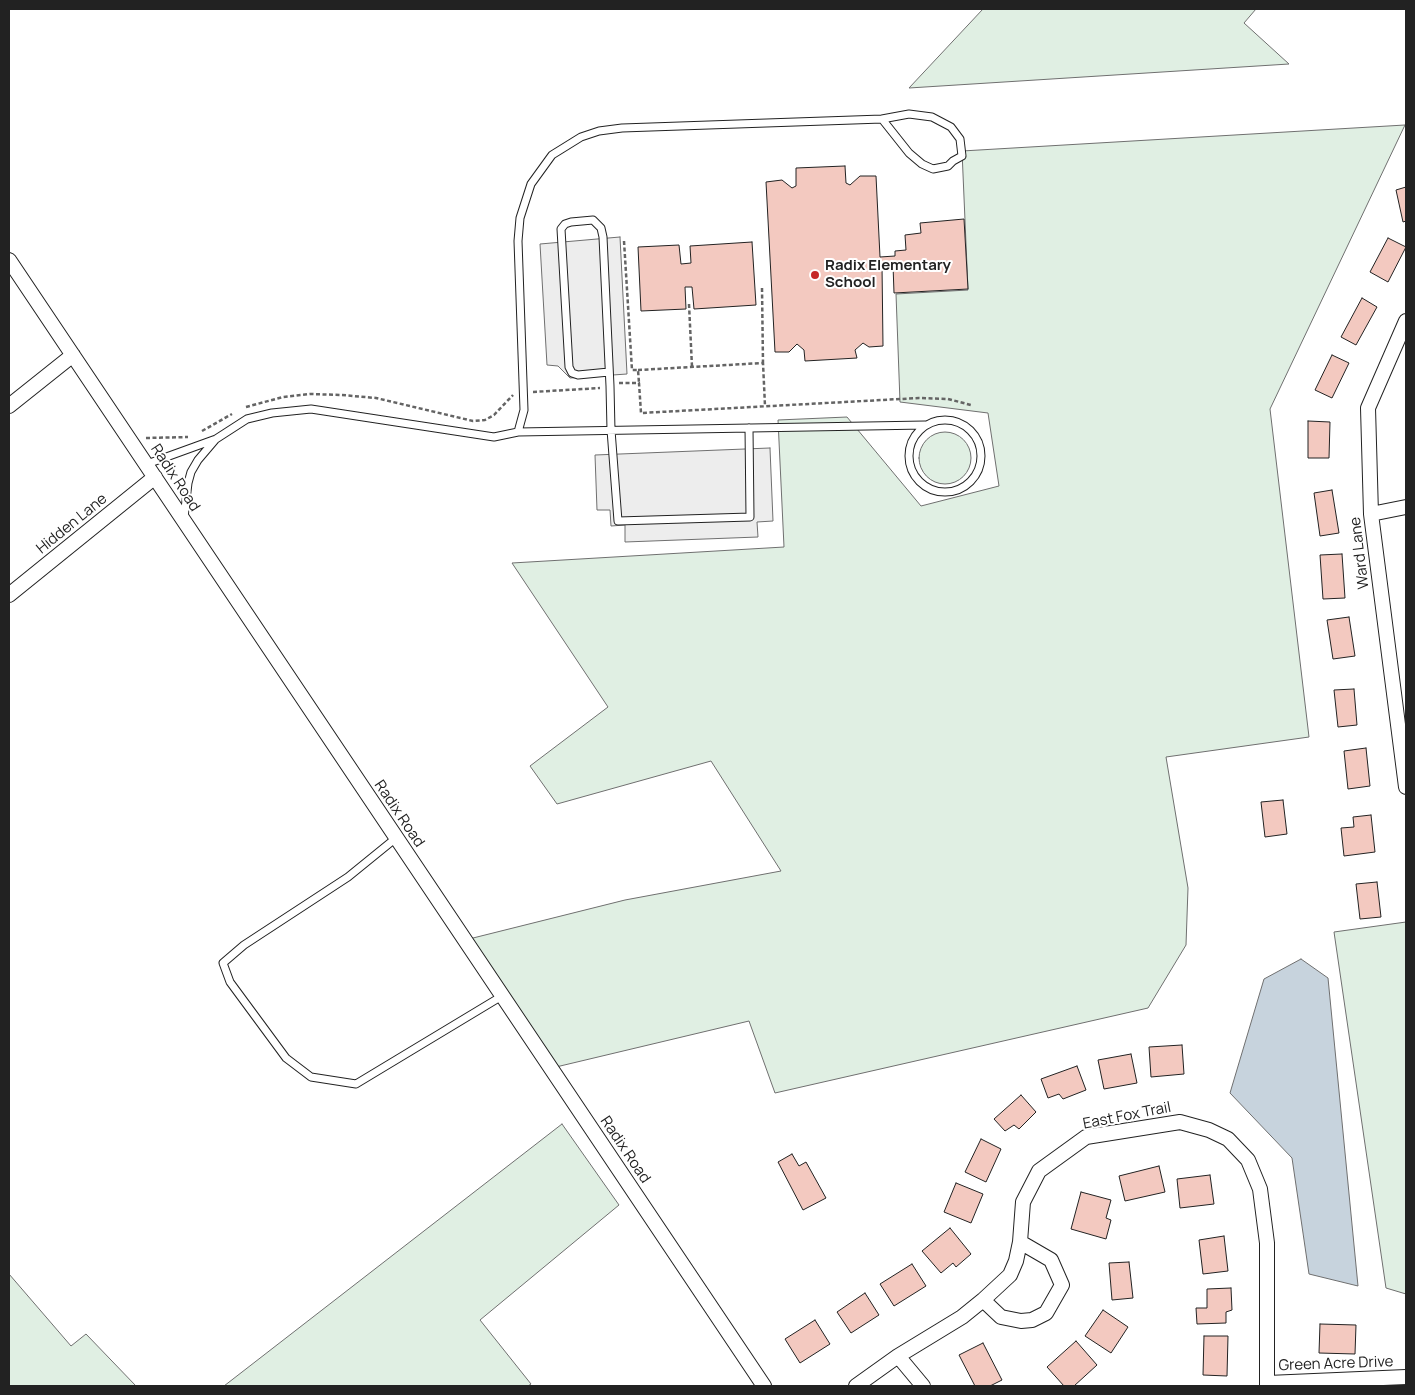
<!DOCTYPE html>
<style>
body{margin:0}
#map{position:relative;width:1415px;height:1395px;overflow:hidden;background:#fff;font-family:Manrope,sans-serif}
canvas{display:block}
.frame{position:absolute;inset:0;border:10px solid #222;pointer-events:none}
</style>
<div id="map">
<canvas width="1415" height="1395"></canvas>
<div class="frame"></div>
</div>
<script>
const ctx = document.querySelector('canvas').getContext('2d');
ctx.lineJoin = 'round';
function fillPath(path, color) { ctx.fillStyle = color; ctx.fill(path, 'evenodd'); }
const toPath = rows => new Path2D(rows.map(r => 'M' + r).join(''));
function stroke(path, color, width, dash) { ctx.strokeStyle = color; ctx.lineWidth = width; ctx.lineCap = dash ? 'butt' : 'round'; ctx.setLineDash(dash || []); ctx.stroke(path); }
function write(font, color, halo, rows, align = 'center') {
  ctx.font = font + ' Manrope,sans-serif'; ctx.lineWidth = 4; ctx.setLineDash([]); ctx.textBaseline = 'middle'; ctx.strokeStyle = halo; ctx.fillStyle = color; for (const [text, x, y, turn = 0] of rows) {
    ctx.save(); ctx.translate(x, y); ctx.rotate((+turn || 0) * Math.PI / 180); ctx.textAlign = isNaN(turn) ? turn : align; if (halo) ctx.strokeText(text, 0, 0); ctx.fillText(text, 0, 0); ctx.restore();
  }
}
const green = toPath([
 [983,9,1256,9,1244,23,1289,64,909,88,983,9],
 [1405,125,1270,409,1309,737,1166,757,1188,888,1186,945,1148,1008,775,1093,749,1021,556,1067,469,939,625,900,781,871,711,761,557,804,530,766,608,707,512,563,784,547,778,420,847,417,921,506,999,486,988,413,900,402,896,294,968,290,962,151,1405,125],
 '919 458a26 26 0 1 1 52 0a26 26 0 1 1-52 0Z',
 [1406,922,1406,1294,1386,1288,1334,932,1406,922],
 [562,1124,619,1205,480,1320,531,1384,528,1386,224,1386,562,1124],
 [9,1274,71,1346,86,1334,136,1386,9,1386,9,1274]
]);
fillPath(green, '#e0efe3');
stroke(green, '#6f6f6f', 1);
const parking = toPath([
 [620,237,627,374,570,378,558,366,547,365,540,244,620,237],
 [770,448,773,521,757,522,758,537,625,542,625,525,611,526,610,510,597,510,595,455,770,448]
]);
fillPath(parking, '#ededed');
stroke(parking, '#6f6f6f', 1);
const water = toPath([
 [1301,959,1328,978,1358,1286,1309,1274,1292,1158,1230,1093,1264,979,1301,959]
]);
fillPath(water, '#c7d3dd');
stroke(water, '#6f6f6f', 1);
const building = toPath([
 [845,166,846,183,850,185,860,176,876,176,880,257,895,256,895,251,906,250,905,235,921,233,920,223,964,219,968,289,894,293,893,265,882,266,883,346,869,347,863,343,855,350,857,358,805,361,804,350,797,344,789,352,775,352,766,182,782,180,792,188,796,186,796,168,845,166],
 [1406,187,1406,221,1403,222,1396,190,1406,187],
 [1388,238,1406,247,1388,282,1370,272,1388,238],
 [752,242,756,305,694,309,692,287,685,287,686,309,641,311,638,247,679,245,681,264,691,263,690,246,752,242],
 [1362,298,1377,307,1356,345,1341,337,1362,298],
 [1332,355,1349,363,1332,398,1315,390,1332,355],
 [1308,421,1330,422,1329,458,1308,458,1308,421],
 [1332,490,1339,533,1320,536,1314,493,1332,490],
 [1342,554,1345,598,1323,599,1320,555,1342,554],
 [1349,617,1355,656,1333,659,1327,620,1349,617],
 [1354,689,1357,725,1338,727,1334,690,1354,689],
 [1366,748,1370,786,1348,789,1344,751,1366,748],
 [1283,800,1287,834,1265,837,1261,802,1283,800],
 [1371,815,1375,852,1344,856,1341,828,1354,827,1353,817,1371,815],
 [1377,882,1381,917,1360,919,1356,884,1377,882],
 [1182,1045,1184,1074,1151,1077,1149,1047,1182,1045],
 [1131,1054,1137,1083,1104,1089,1098,1060,1131,1054],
 [1077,1066,1086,1090,1063,1099,1059,1094,1048,1098,1041,1079,1077,1066],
 [1021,1095,1036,1112,1019,1129,1014,1125,1005,1131,994,1119,1021,1095],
 [981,1139,1001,1149,986,1182,965,1172,981,1139],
 [792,1154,799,1166,806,1162,826,1198,803,1210,778,1162,792,1154],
 [1159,1166,1165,1192,1125,1201,1119,1176,1159,1166],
 [1210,1175,1214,1204,1180,1208,1177,1179,1210,1175],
 [956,1183,983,1194,971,1223,944,1212,956,1183],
 [1081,1192,1111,1200,1106,1218,1111,1220,1106,1239,1071,1229,1081,1192],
 [950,1228,971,1254,956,1267,953,1263,941,1273,922,1251,950,1228],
 [1224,1236,1228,1271,1203,1274,1199,1240,1224,1236],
 [1129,1262,1133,1298,1112,1300,1109,1263,1129,1262],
 [912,1264,926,1286,894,1306,880,1284,912,1264],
 [1231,1288,1232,1310,1226,1312,1226,1323,1197,1324,1196,1308,1207,1308,1207,1289,1231,1288],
 [865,1293,879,1315,851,1333,837,1312,865,1293],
 [1103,1310,1128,1327,1111,1353,1085,1336,1103,1310],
 [815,1320,830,1344,800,1363,785,1339,815,1320],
 [1320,1324,1356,1325,1355,1354,1319,1353,1320,1324],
 [1204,1336,1228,1336,1227,1376,1203,1375,1204,1336],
 [1076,1341,1097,1365,1074,1386,1064,1386,1047,1367,1076,1341],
 [983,1343,1002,1380,990,1386,975,1386,959,1355,983,1343]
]);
fillPath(building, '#f3c9c0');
stroke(building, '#222', 1);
const lane = toPath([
 [609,372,578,375,572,373,569,367,561,229,565,224,571,222,593,220,601,228,603,237,610,386,611,430,618,521,750,517,749,428],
 '909 456a36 36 0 1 1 72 0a36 36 0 1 1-72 0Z',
 [518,432,524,410,518,241,520,218,531,184,552,155,581,137,599,131,622,128,882,119,909,153,922,164,933,169,948,166,953,161,962,156,960,139,951,127,932,117,909,114,882,119],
 [147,464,216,439,247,419,272,413,311,409,494,437,518,432,925,425],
 [184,518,188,483,191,472,198,460,215,440],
 [396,838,348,877,244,945,223,963,230,982,286,1058,311,1077,356,1084,502,996]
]);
const street = toPath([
 [9,260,764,1386],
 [1406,321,1368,408,1371,514,1406,787],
 [9,406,73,355],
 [1371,514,1406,507],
 [9,595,155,477],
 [983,1300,1001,1317,1021,1321,1032,1320,1046,1313,1062,1285,1051,1260,1020,1242],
 [898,1356,923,1386],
 [1268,1383,1406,1377],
 [856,1386,898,1356,962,1317,983,1300,1010,1275,1016,1261,1020,1242,1023,1202,1039,1171,1086,1137,1180,1122,1209,1130,1228,1139,1248,1160,1260,1189,1267,1243,1267,1386]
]);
stroke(lane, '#222', 9);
stroke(street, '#222', 16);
stroke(toPath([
 [624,241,632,370,638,370,639,383],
 [762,288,763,363],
 [689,304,692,367],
 [638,370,763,363,765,406],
 [619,383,639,383,641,413,919,398,948,399,971,405],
 [533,392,600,388],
 [246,407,283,397,310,394,342,395,376,398,473,421,485,420,494,415,513,395],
 [202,431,232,414],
 [146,438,188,437]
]), '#646464', 2.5, [4, 2.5]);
stroke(lane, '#fff', 7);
stroke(street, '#fff', 14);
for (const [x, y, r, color] of [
 [815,275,5,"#c62828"]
]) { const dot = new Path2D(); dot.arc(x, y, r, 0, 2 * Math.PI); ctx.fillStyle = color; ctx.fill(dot); stroke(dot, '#fff', 2); }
write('bold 15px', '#222', '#fff', [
 ["Radix Elementary",825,266],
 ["School",825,283]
], 'left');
write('15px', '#222', '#fff', [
 ["Radix Road",175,478,57],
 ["Hidden Lane",72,524,-39],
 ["Ward Lane",1360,553,-97],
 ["Radix Road",399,814,56],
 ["East Fox Trail",1127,1116,-11],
 ["Radix Road",625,1150,56],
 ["Green Acre Drive",1336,1364,-2]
]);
</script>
